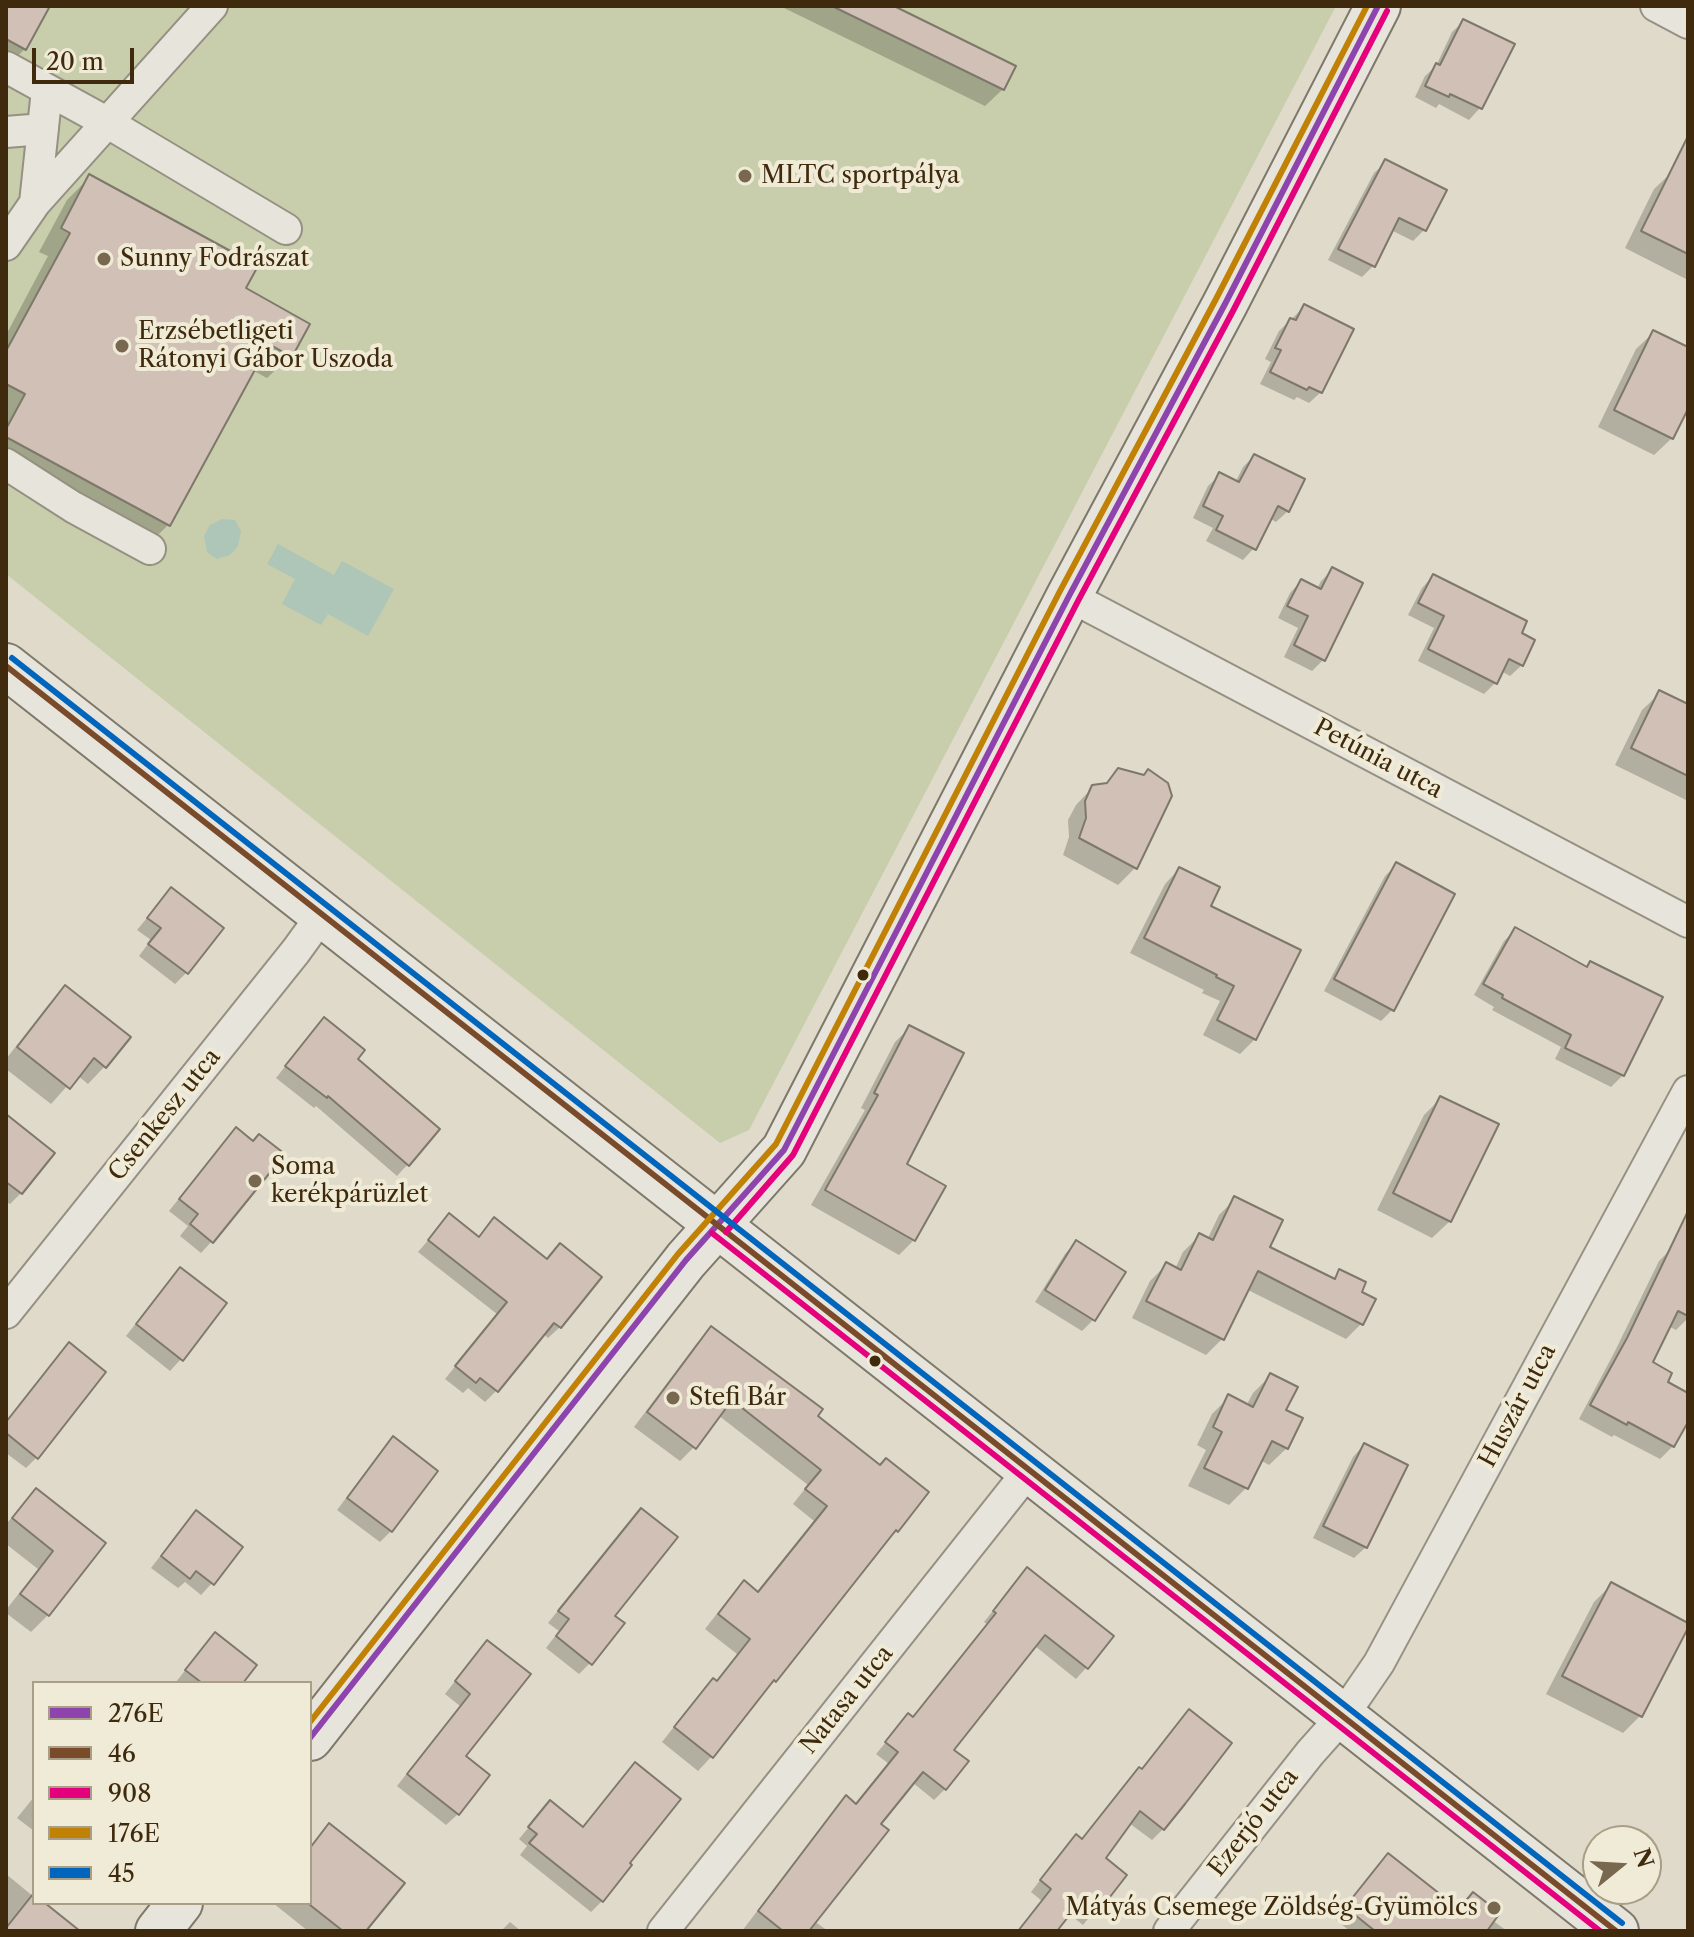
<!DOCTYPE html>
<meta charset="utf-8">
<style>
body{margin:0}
#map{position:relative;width:1694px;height:1937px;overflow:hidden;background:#dfdac9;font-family:"Libre Caslon Text",serif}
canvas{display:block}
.frame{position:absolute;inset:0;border:8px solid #3f2a0e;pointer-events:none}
.legend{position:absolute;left:32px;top:1681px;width:280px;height:224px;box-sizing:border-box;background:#f0ebd6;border:2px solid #a99e86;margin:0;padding:10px 14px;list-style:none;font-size:24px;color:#3f2a0e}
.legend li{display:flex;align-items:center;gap:16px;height:40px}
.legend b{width:40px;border:2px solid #a99e86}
.north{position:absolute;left:1582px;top:1825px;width:80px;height:80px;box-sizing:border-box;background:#f0ebd6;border:2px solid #a99e86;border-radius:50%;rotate:72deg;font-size:22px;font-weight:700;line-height:32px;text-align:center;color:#3f2a0e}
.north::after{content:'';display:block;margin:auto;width:28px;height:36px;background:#77684f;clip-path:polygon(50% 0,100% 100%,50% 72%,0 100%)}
.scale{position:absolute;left:32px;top:48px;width:102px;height:36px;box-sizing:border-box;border:4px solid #3f2a0e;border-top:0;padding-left:10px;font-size:24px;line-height:28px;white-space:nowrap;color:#3f2a0e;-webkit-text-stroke:6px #f0ebd6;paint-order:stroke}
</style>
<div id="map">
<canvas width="1694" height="1937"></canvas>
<div class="frame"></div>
<ul class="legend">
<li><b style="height:10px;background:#8e44ad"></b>276E</li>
<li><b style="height:10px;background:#7a4b2a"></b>46</li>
<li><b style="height:10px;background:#e5007d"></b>908</li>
<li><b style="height:10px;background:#c08104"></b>176E</li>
<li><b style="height:10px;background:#0065bd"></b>45</li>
</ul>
<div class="north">N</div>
<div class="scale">20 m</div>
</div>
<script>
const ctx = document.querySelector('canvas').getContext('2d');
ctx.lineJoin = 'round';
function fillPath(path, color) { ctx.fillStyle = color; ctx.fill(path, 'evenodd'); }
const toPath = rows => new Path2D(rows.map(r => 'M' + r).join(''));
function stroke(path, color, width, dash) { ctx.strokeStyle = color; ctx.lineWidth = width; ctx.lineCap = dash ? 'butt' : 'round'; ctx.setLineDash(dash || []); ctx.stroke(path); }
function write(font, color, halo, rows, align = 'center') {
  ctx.font = font + ' "Libre Caslon Text",serif'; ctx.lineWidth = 8; ctx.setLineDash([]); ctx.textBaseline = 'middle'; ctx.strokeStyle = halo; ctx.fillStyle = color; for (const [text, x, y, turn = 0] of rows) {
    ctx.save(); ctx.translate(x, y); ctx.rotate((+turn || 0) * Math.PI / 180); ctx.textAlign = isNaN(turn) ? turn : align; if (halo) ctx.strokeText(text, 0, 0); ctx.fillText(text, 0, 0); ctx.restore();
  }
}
fillPath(toPath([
 [6,6,1336,6,749,1130,720,1143,6,574]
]), '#c8cdab');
fillPath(toPath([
 [222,519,235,520,241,531,238,546,230,555,217,559,207,552,204,536,210,525],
 [278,544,334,575,342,561,394,589,368,636,328,614,321,625,282,604,295,579,267,564]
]), '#adc6b8');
fillPath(toPath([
 [6,6,48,6,25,49,7,66,6,66],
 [780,6,901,6,899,11,1003,89,985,106],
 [1464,21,1512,45,1480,108,1469,120,1439,104,1436,108,1415,97,1425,76,1436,66,1452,32],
 [1386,162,1424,230,1413,241,1391,230,1373,266,1362,277,1328,260,1374,173],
 [1672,172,1688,180,1688,280,1625,248,1654,189],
 [90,177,243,289,290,356,267,378,252,370,168,525,145,548,6,472,6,335,48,256,39,252,67,200],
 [1304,307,1321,392,1309,403,1297,397,1294,400,1260,384,1271,362,1265,359,1279,331],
 [1654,332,1688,349,1688,405,1672,438,1654,455,1598,427,1636,349],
 [1254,456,1288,511,1276,522,1269,518,1254,548,1243,560,1206,541,1213,528,1193,518,1208,486,1220,475,1235,483,1243,467],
 [1332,570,1323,660,1312,671,1284,657,1298,628,1278,618,1290,593,1301,581,1317,589,1321,581],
 [1433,576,1519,634,1522,665,1510,676,1501,671,1495,683,1484,694,1418,661,1434,628,1408,615,1422,588],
 [1660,693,1688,707,1688,801,1615,765,1642,710],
 [1118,771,1135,868,1118,885,1063,855,1069,837,1068,820,1076,805,1093,787,1104,785],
 [1396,865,1392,1010,1381,1021,1324,991,1385,876],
 [1179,869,1208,906,1255,1039,1240,1054,1203,1035,1220,1001,1202,993,1204,990,1130,953,1165,884],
 [171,889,221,928,186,973,175,984,139,956,151,940,137,930],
 [1515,930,1623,1075,1611,1087,1555,1059,1561,1047,1492,1010,1494,1007,1474,995,1504,941],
 [65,988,105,1066,88,1084,77,1075,51,1104,6,1069,6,1059,48,1005],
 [909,1028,905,1165,914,1240,899,1255,811,1205,865,1110,861,1108,895,1042],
 [313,1031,408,1164,397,1176,316,1106,314,1108,276,1078],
 [1441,1098,1450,1221,1432,1238,1377,1210,1424,1115],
 [6,1117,52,1153,21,1193,10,1204,6,1202],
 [225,1141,253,1143,212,1241,201,1253,180,1236,188,1226,169,1211],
 [1235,1199,1267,1247,1332,1279,1340,1272,1359,1293,1362,1323,1346,1339,1246,1289,1222,1339,1206,1355,1132,1318,1150,1281,1166,1265,1175,1269,1183,1252,1199,1236,1207,1240,1219,1215],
 [449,1216,477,1238,494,1219,560,1327,548,1338,543,1333,496,1391,485,1402,468,1388,463,1393,445,1379,497,1314,418,1252],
 [1688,1237,1688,1318,1676,1330,1668,1326,1651,1363,1665,1383,1688,1395,1688,1418,1673,1446,1660,1459,1614,1435,1612,1437,1579,1419,1614,1353,1659,1261,1672,1248],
 [1076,1242,1123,1272,1093,1320,1082,1331,1035,1302,1065,1254],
 [169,1281,181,1359,170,1371,126,1336],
 [711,1329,815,1417,897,1531,883,1545,775,1681,761,1694,712,1756,698,1771,662,1742,699,1695,713,1681,715,1682,737,1654,705,1629,730,1597,744,1583,757,1593,814,1521,793,1504,808,1485,718,1415,694,1447,680,1461,634,1427,697,1343],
 [69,1345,37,1457,26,1468,6,1453,6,1422,58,1356],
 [1270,1376,1284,1411,1287,1448,1269,1465,1260,1460,1246,1488,1229,1505,1188,1486,1206,1450,1197,1445,1212,1414,1229,1397,1246,1406,1253,1393],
 [393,1439,391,1531,380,1542,337,1510,382,1450],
 [1364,1445,1366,1547,1354,1558,1313,1538,1353,1457],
 [36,1491,103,1544,48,1615,31,1632,6,1613,6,1610,38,1569,6,1544,6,1524],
 [641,1510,590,1663,579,1674,546,1648,559,1631,548,1623,630,1521],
 [185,1524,212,1583,201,1595,185,1582,178,1588,151,1568],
 [1017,1581,1086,1668,1076,1679,1035,1646,952,1750,945,1789,934,1800,912,1782,879,1824,814,1921,828,1931,742,1931,835,1809,846,1798,855,1805,889,1764,876,1754,908,1716,912,1718,987,1624,984,1622],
 [1611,1585,1687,1625,1640,1716,1623,1733,1546,1694,1594,1602],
 [215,1635,241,1683,176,1682,204,1646],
 [488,1642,464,1756,488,1776,458,1814,446,1825,397,1786,460,1706,445,1694,476,1654],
 [1189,1712,1163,1829,1152,1840,1129,1823,1103,1858,1124,1875,1083,1925,1068,1913,1054,1931,1017,1931,1042,1901,1031,1892,1065,1848,1076,1837,1081,1840,1128,1781,1139,1770,1140,1771,1178,1723],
 [635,1764,602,1901,591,1912,520,1855,527,1846,519,1839,550,1802,582,1828,624,1776],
 [34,1797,34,1831,17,1818],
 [329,1826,364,1931,308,1931,273,1903,310,1903,310,1846],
 [1388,1855,1458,1910,1473,1894,1492,1920,1507,1931,1350,1931,1336,1920,1377,1866],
 [6,1874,34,1897,34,1903,42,1903,69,1931,6,1931],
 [510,1922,521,1931,501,1931]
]), '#0003');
const building = toPath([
 [6,6,50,6,26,50,6,39,6,6],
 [832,6,894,6,1016,66,1004,90,832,6],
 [1463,19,1515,44,1482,109,1450,94,1449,97,1425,86,1436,63,1440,65,1463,19],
 [1688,136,1688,254,1641,231,1688,136],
 [1385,159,1447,190,1426,231,1399,218,1375,267,1338,249,1385,159],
 [89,174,258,266,246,288,310,324,292,357,269,344,170,526,6,437,6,429,25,394,6,384,6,351,70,233,61,228,89,174],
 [1304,304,1354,329,1322,393,1309,387,1307,390,1270,372,1281,350,1275,348,1290,318,1296,320,1304,304],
 [1653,330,1688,347,1688,409,1673,439,1614,410,1653,330],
 [1254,454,1305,479,1289,512,1278,506,1256,550,1216,530,1223,516,1203,506,1219,472,1239,482,1254,454],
 [1332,567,1363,583,1325,661,1294,645,1308,616,1287,606,1301,579,1321,589,1332,567],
 [1433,574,1527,621,1522,633,1535,640,1523,666,1509,659,1497,684,1428,649,1444,616,1418,603,1433,574],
 [1659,690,1688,704,1688,776,1631,748,1659,690],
 [1118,768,1144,775,1148,769,1168,783,1172,796,1137,869,1079,838,1086,818,1085,801,1092,785,1107,783,1118,768],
 [1396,862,1455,894,1394,1011,1334,979,1396,862],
 [1179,867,1220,887,1211,906,1301,950,1256,1040,1217,1020,1234,986,1216,977,1217,975,1144,938,1179,867],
 [171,887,224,928,188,974,148,944,161,928,147,918,171,887],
 [1515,927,1587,967,1590,961,1663,997,1624,1076,1565,1048,1571,1035,1502,998,1503,995,1483,984,1515,927],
 [65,985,131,1037,106,1068,94,1058,70,1089,17,1047,65,985],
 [324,1017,365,1050,358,1059,440,1129,409,1166,328,1096,327,1098,285,1066,324,1017],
 [909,1025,964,1053,907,1164,946,1186,915,1241,825,1190,878,1095,874,1093,909,1025],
 [1440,1096,1499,1124,1451,1222,1393,1193,1440,1096],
 [6,1114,55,1153,22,1194,6,1182,6,1114],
 [236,1127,253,1141,259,1134,285,1154,213,1243,190,1224,198,1214,179,1199,236,1127],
 [1234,1196,1283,1220,1270,1247,1335,1279,1339,1269,1366,1282,1362,1292,1376,1299,1363,1325,1258,1271,1224,1340,1146,1301,1166,1262,1181,1270,1199,1233,1213,1240,1234,1196],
 [1688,1211,1688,1316,1678,1311,1653,1362,1672,1373,1668,1382,1688,1393,1688,1422,1674,1447,1628,1422,1627,1425,1590,1405,1627,1338,1688,1211],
 [449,1213,479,1237,494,1217,547,1259,560,1243,602,1277,561,1328,554,1323,498,1392,480,1378,476,1383,455,1366,507,1302,428,1240,449,1213],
 [1076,1240,1126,1272,1095,1321,1045,1290,1076,1240],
 [180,1267,227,1303,183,1361,136,1324,180,1267],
 [711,1326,823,1409,818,1416,880,1465,886,1458,929,1492,898,1532,896,1530,776,1682,774,1680,713,1758,674,1727,713,1678,717,1681,750,1639,718,1614,744,1580,758,1592,827,1506,805,1489,821,1470,732,1400,696,1449,647,1412,711,1326],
 [69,1342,106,1372,38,1459,6,1433,6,1422,69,1342],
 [1270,1373,1298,1387,1286,1410,1303,1418,1288,1449,1272,1441,1248,1489,1204,1468,1222,1432,1213,1427,1228,1394,1253,1407,1270,1373],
 [393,1436,438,1471,392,1532,347,1498,393,1436],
 [1364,1443,1408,1465,1367,1548,1323,1526,1364,1443],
 [36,1488,106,1543,49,1616,20,1594,53,1551,12,1518,36,1488],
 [641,1508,678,1537,615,1616,625,1623,592,1665,556,1636,569,1619,558,1611,641,1508],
 [196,1510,243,1547,214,1585,196,1571,190,1579,161,1556,196,1510],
 [1027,1567,1114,1636,1088,1669,1045,1635,954,1750,969,1761,946,1790,923,1772,881,1824,889,1830,809,1931,783,1931,758,1911,846,1795,856,1804,898,1752,885,1742,908,1713,913,1717,996,1613,993,1611,1027,1567],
 [1611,1582,1688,1623,1688,1628,1642,1717,1562,1676,1611,1582],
 [215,1632,257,1665,243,1683,202,1683,185,1670,215,1632],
 [487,1640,531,1674,466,1756,490,1775,459,1815,407,1774,470,1694,455,1681,487,1640],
 [1189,1709,1232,1743,1185,1804,1164,1830,1140,1811,1106,1858,1127,1875,1096,1915,1080,1902,1057,1931,1018,1931,1051,1889,1040,1880,1076,1834,1082,1839,1139,1767,1142,1769,1189,1709],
 [635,1762,681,1799,630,1863,632,1865,603,1902,529,1843,537,1834,528,1827,550,1800,583,1827,635,1762],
 [329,1823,405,1883,366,1931,343,1931,310,1905,310,1848,329,1823],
 [1388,1853,1459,1909,1473,1892,1500,1913,1487,1931,1375,1931,1345,1907,1388,1853],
 [33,1894,34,1903,45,1903,80,1931,6,1931,6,1928,33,1894]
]);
fillPath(building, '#d0c0b6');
stroke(building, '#7e786b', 2);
const street = toPath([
 [1656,6,1688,23],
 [6,67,108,123,286,229],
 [47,90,35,203,212,6],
 [6,132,43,129],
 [6,245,35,203],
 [6,464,73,507,150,549],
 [1069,596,1688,922],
 [6,1313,296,951,322,915],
 [663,1931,1030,1469],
 [1169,1931,1310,1753,1342,1717,1379,1663,1688,1091]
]);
const secondary = toPath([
 [6,666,1616,1931],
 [310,1738,686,1260,784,1150,1069,596,1225,304,1378,6],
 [158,1931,180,1903]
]);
stroke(street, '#969083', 34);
stroke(secondary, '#7e786b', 48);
stroke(street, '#e7e4db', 30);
stroke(secondary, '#e7e4db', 44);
stroke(toPath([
 [310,1738,686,1260,784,1150,1069,596,1225,304,1378,6]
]), '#8e44ad', 6);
stroke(toPath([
 [6,666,1616,1931]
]), '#7a4b2a', 6);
stroke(toPath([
 [726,1232,793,1155,1078,601,1234,309,1387,11],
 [712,1233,1600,1931]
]), '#e5007d', 6);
stroke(toPath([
 [310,1722,678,1254,776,1144,1060,591,1216,299,1367,6]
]), '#c08104', 6);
stroke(toPath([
 [12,658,1622,1923]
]), '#0065bd', 6);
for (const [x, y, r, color] of [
 [745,176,8,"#77684f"],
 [104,259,8,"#77684f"],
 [122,346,8,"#77684f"],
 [863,975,7,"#3f2a0e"],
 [255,1181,8,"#77684f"],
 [875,1361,7,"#3f2a0e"],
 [673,1398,8,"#77684f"],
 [1494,1908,8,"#77684f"]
]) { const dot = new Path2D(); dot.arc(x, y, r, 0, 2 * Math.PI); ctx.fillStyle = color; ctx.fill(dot); stroke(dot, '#f0ebd6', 3); }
write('24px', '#3f2a0e', '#f0ebd6', [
 ["MLTC sportpálya",761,176],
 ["Sunny Fodrászat",120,259],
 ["Erzsébetligeti",138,332],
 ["Rátonyi Gábor Uszoda",138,360],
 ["Soma",271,1167],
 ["kerékpárüzlet",271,1195],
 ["Stefi Bár",689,1398],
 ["Mátyás Csemege Zöldség-Gyümölcs",1478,1908,"right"]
], 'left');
write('24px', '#3f2a0e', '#f0ebd6', [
 ["Petúnia utca",1378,759,28],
 ["Csenkesz utca",165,1115,-51],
 ["Huszár utca",1518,1406,-62],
 ["Natasa utca",847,1700,-51],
 ["Ezerjó utca",1254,1823,-52]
]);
</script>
